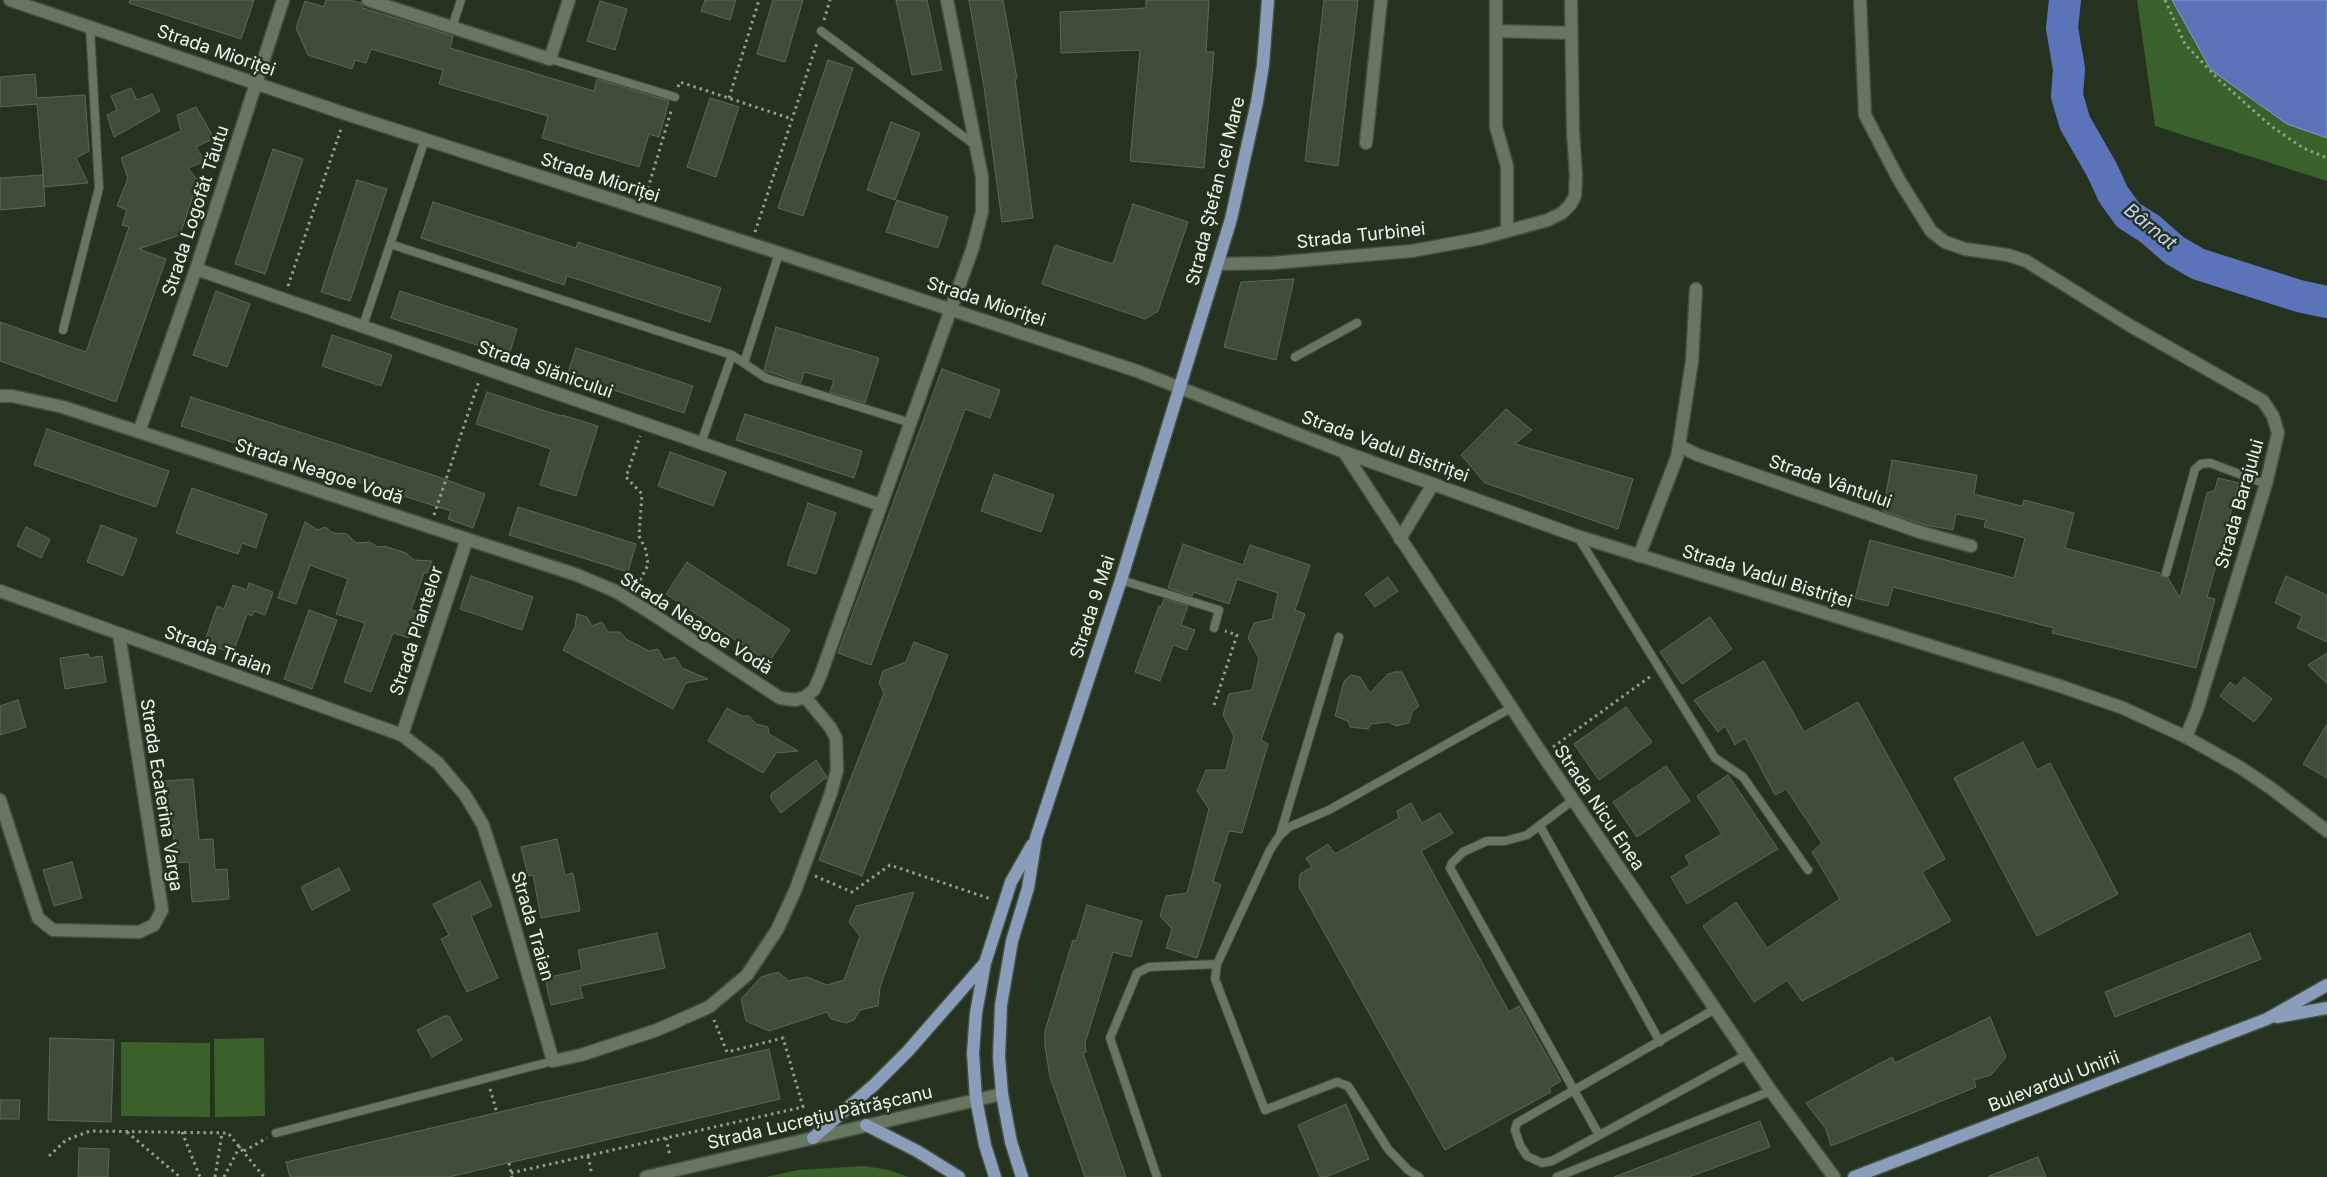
<!DOCTYPE html>
<meta charset="utf-8">
<style>
body{margin:0}
canvas{display:block;background:#253220}
</style>
<canvas width="2327" height="1177"></canvas>
<script>
const ctx = document.querySelector('canvas').getContext('2d');
ctx.lineJoin = 'round';
function fillPath(path, color) { ctx.fillStyle = color; ctx.fill(path, 'evenodd'); }
const toPath = rows => new Path2D(rows.map(r => 'M' + r).join(''));
function stroke(path, color, width, dash) { ctx.strokeStyle = color; ctx.lineWidth = width; ctx.lineCap = dash ? 'butt' : 'round'; ctx.setLineDash(dash || []); ctx.stroke(path); }
function write(font, color, halo, rows, align = 'center') {
  ctx.font = font + ' Inter,sans-serif'; ctx.lineWidth = 5; ctx.setLineDash([]); ctx.textBaseline = 'middle'; ctx.strokeStyle = halo; ctx.fillStyle = color; for (const [text, x, y, turn = 0] of rows) {
    ctx.save(); ctx.translate(x, y); ctx.rotate((+turn || 0) * Math.PI / 180); ctx.textAlign = isNaN(turn) ? turn : align; if (halo) ctx.strokeText(text, 0, 0); ctx.fillText(text, 0, 0); ctx.restore();
  }
}
fillPath(toPath([
 [2137,0,2327,0,2327,181,2155,126],
 [264,1038,265,1116,215,1117,214,1039],
 [121,1042,210,1043,210,1117,121,1116],
 [865,1166,888,1170,909,1177,766,1177,798,1170]
]), '#3b612b');
const water = toPath([
 [2172,0,2327,0,2327,138,2287,124,2211,70,2172,0]
]);
fillPath(water, '#5b73b8');
stroke(water, '#879bc7', 1);
stroke(toPath([
 [2065,0,2062,28,2069,69,2067,96,2075,123,2102,170,2113,194,2128,215,2150,229,2174,250,2198,264,2299,296,2327,302]
]), '#5b73b8', 32);
const building = toPath([
 [130,0,254,0,241,39,129,3,130,0],
 [326,0,350,0,361,3,363,8,453,36,450,48,594,91,597,79,669,101,659,137,649,134,639,167,542,138,548,116,439,84,443,70,371,49,366,63,355,60,352,69,308,55,296,28,305,1,324,7,326,0],
 [705,0,736,0,730,20,701,11,705,0],
 [773,0,803,0,785,62,757,54,773,0],
 [896,0,927,0,942,70,912,75,896,0],
 [969,0,1003,0,1017,78,1015,79,1033,218,1002,222,984,87,969,0],
 [1146,0,1209,0,1206,52,1214,52,1204,168,1130,161,1140,50,1061,53,1060,12,1146,8,1146,0],
 [1324,0,1358,0,1338,166,1305,161,1324,0],
 [600,1,627,9,615,50,587,41,600,1],
 [828,60,853,68,803,216,778,208,828,60],
 [35,74,37,98,85,95,89,151,76,158,88,183,44,187,37,104,0,107,0,77,35,74],
 [131,88,137,100,152,94,160,111,114,137,107,115,117,110,111,96,131,88],
 [710,98,739,107,716,177,687,167,710,98],
 [196,107,214,138,196,147,205,161,188,168,198,181,180,235,139,249,166,259,116,402,0,361,0,322,86,352,129,227,122,225,127,210,117,206,128,178,121,158,181,131,177,115,196,107],
 [891,122,920,133,895,200,867,190,891,122],
 [273,149,303,159,265,274,235,264,273,149],
 [43,175,45,206,0,210,0,178,43,175],
 [357,180,387,189,350,301,321,292,357,180],
 [897,200,948,217,938,248,886,232,897,200],
 [433,202,576,248,578,242,721,288,710,322,567,276,564,285,421,238,433,202],
 [1133,204,1188,222,1158,311,1145,319,1042,284,1055,245,1113,264,1133,204],
 [1294,279,1276,360,1224,347,1241,282,1294,279],
 [216,291,250,304,227,367,193,355,216,291],
 [400,291,517,329,509,355,391,318,400,291],
 [776,327,879,358,865,403,830,392,834,380,804,372,801,383,764,370,776,327],
 [332,335,392,355,381,386,322,366,332,335],
 [576,348,693,386,684,413,567,375,576,348],
 [942,369,1000,390,990,418,965,409,871,665,838,653,942,369],
 [487,392,561,416,562,415,598,426,576,496,540,485,551,449,476,424,487,392],
 [191,397,436,476,485,494,473,528,448,519,451,511,181,426,191,397],
 [1506,409,1532,430,1515,444,1633,479,1618,529,1485,483,1461,455,1506,409],
 [745,414,862,451,854,478,736,440,745,414],
 [47,429,169,471,156,507,34,465,47,429],
 [670,452,726,472,713,506,658,486,670,452],
 [1892,460,1977,475,1974,494,2022,506,2024,500,2074,513,2065,548,2160,573,2162,577,2168,578,2180,598,2207,493,2215,490,2218,478,2239,483,2207,597,2215,599,2196,668,2052,633,2054,628,1893,587,1888,606,1855,598,1870,540,2014,578,2025,538,1984,527,1986,520,1956,514,1953,530,1925,525,1883,511,1892,460],
 [994,474,1054,495,1041,532,981,511,994,474],
 [192,488,267,514,256,548,242,543,238,554,176,533,192,488],
 [808,503,836,513,816,574,787,565,808,503],
 [518,507,636,544,628,572,509,535,518,507],
 [305,522,318,530,325,527,333,533,347,534,356,543,369,542,378,547,384,546,406,553,414,560,432,561,427,573,424,573,411,610,418,612,409,638,393,633,371,692,344,682,365,623,336,614,348,579,310,565,296,604,278,598,305,522],
 [101,525,137,539,123,576,87,562,101,525],
 [26,527,50,539,41,558,17,546,26,527],
 [1183,544,1243,565,1250,545,1310,565,1295,610,1305,614,1261,740,1268,744,1242,833,1229,831,1213,881,1221,885,1197,958,1166,948,1172,929,1160,916,1166,896,1187,893,1209,809,1197,791,1206,770,1226,770,1234,736,1223,715,1229,694,1252,690,1259,658,1248,638,1254,623,1272,619,1278,593,1237,579,1229,604,1193,592,1192,596,1168,588,1183,544],
 [687,562,790,630,769,662,666,594,687,562],
 [471,576,533,597,522,630,460,609,471,576],
 [2286,576,2327,595,2327,642,2297,628,2302,616,2275,603,2286,576],
 [1388,577,1398,591,1375,607,1365,594,1388,577],
 [249,583,273,592,265,615,254,611,252,616,247,614,233,653,204,643,217,606,224,609,233,585,247,590,249,583],
 [1164,599,1188,606,1181,625,1195,630,1187,650,1173,645,1160,681,1135,672,1159,606,1161,607,1164,599],
 [309,610,337,620,312,689,284,679,309,610],
 [577,614,587,617,592,626,602,622,608,632,620,632,626,639,649,651,658,649,664,660,675,657,682,668,708,679,686,683,673,709,563,650,575,627,577,614],
 [1710,617,1732,649,1682,684,1660,652,1710,617],
 [914,642,948,655,862,876,819,860,884,693,879,683,883,671,906,662,914,642],
 [2327,653,2327,684,2308,665,2327,653],
 [88,654,89,658,102,656,106,682,65,689,60,658,88,654],
 [1764,661,1804,732,1858,702,1945,859,1922,872,1951,921,1802,1001,1787,980,1754,1002,1703,926,1736,902,1767,948,1840,899,1812,852,1822,843,1786,789,1775,795,1745,738,1735,745,1725,726,1718,732,1694,700,1764,661],
 [1395,672,1402,672,1419,706,1412,712,1409,723,1396,726,1388,722,1371,724,1368,729,1350,727,1348,721,1335,716,1344,681,1351,675,1360,677,1370,693,1388,674,1395,672],
 [2244,677,2272,699,2254,722,2220,696,2230,682,2236,687,2244,677],
 [18,700,26,727,0,735,0,706,18,700],
 [1626,707,1652,742,1599,780,1574,744,1626,707],
 [727,708,742,716,749,716,756,724,768,727,769,734,798,751,776,753,763,773,708,741,727,708],
 [2327,724,2327,778,2303,764,2327,724],
 [2023,742,2037,770,2050,763,2118,894,2037,936,1954,778,2023,742],
 [816,760,827,777,781,813,771,799,771,794,816,760],
 [1666,766,1690,801,1637,837,1613,802,1666,766],
 [1728,775,1778,849,1687,904,1671,877,1690,865,1685,856,1722,834,1697,796,1728,775],
 [193,779,199,840,213,839,215,870,227,869,229,899,192,902,189,862,175,863,173,825,166,825,162,781,193,779],
 [1411,803,1422,823,1440,813,1453,833,1421,851,1509,1012,1519,1006,1561,1081,1549,1088,1551,1092,1445,1150,1299,887,1300,874,1312,867,1306,858,1328,844,1335,854,1399,818,1397,811,1411,803],
 [557,839,565,875,573,873,580,911,541,918,533,875,528,876,521,847,557,839],
 [72,862,82,898,54,906,43,870,72,862],
 [339,868,350,890,312,910,301,887,339,868],
 [480,881,492,906,471,916,498,978,467,992,441,939,449,935,433,904,480,881],
 [914,892,880,987,878,1006,860,1010,854,1020,846,1023,831,1019,827,1012,769,1031,746,1021,741,999,761,977,778,972,789,981,807,977,827,985,844,980,860,936,849,922,856,906,914,892],
 [1087,905,1142,921,1131,957,1113,952,1085,1043,1086,1052,1083,1053,1126,1177,1085,1177,1050,1077,1045,1046,1045,1031,1073,940,1076,941,1087,905],
 [657,933,665,968,580,986,583,998,551,1005,545,978,582,970,578,950,657,933],
 [2250,933,2261,959,2115,1017,2105,992,2250,933],
 [444,1016,449,1016,462,1040,432,1057,417,1030,444,1016],
 [1990,1017,2006,1057,1991,1075,1974,1080,1976,1087,1831,1146,1826,1129,1806,1103,1892,1057,1895,1063,1990,1017],
 [50,1038,114,1040,111,1122,48,1120,50,1038],
 [769,1049,780,1099,449,1177,290,1177,286,1162,769,1049],
 [0,1100,20,1100,19,1119,0,1119,0,1100],
 [1346,1104,1369,1159,1326,1177,1320,1177,1298,1125,1346,1104],
 [1760,1121,1770,1147,1689,1177,1614,1177,1760,1121],
 [79,1148,109,1149,108,1177,78,1177,79,1148],
 [2038,1157,2046,1177,1989,1177,1989,1176,2038,1157]
]);
fillPath(building, '#3e4c38');
stroke(building, '#5a6854', 1);
const lane = toPath([
 [452,27,461,0],
 [821,31,975,145],
 [550,59,675,97],
 [390,244,732,355,766,378,911,423],
 [363,326,425,139],
 [63,330,99,188,90,28],
 [1295,357,1357,323],
 [744,363,779,253],
 [701,443,732,355],
 [1578,537,1715,758,1743,777,1808,870],
 [2166,573,2195,469,2201,464,2210,463,2266,484],
 [1121,580,1219,610,1214,628],
 [1573,800,1527,835,1505,841,1487,841,1463,852,1452,863,1450,868,1599,1135],
 [1540,826,1660,1042],
 [1280,835,1339,637],
 [1715,1009,1517,1123,1515,1130,1520,1145,1527,1156,1542,1163,1552,1161,1746,1055],
 [276,1133,553,1061],
 [1157,1177,1110,1038,1137,973,1149,967,1217,964],
 [1419,1177,1408,1170,1388,1149,1348,1086,1337,1082,1265,1110,1215,979,1217,964,1270,850,1280,835,1289,827,1329,810,1511,708],
 [1557,1177,1771,1091]
]);
const street = toPath([
 [368,0,550,59,569,0],
 [1496,0,1496,127,1507,166,1507,231],
 [1860,0,1865,115,1899,180,1931,231,1945,242,1965,249,2008,255,2026,261,2129,325,2263,401,2273,416,2278,433,2266,484,2197,710,2186,737],
 [1496,31,1571,33],
 [1366,143,1381,0],
 [1218,264,1272,263,1412,251,1482,238,1548,220,1562,213,1570,205,1575,196,1576,175,1573,132,1571,0],
 [196,269,881,505],
 [0,396,12,396,63,407,577,575,615,591,651,613,780,698,795,700,805,697,814,690,821,674,973,247,982,212,982,177,947,0],
 [139,432,196,269,283,0],
 [1679,446,1692,361,1696,289],
 [1344,452,1542,754,1771,1091,1834,1177],
 [1400,539,1433,484],
 [1639,556,1677,457,1679,446,1698,455,1920,532,1971,546],
 [0,591,402,735,438,763,465,795,483,825,506,897,553,1061,581,1055,657,1030,709,1007,747,975,777,930,795,891,831,793,837,770,836,738,830,727,805,697],
 [402,735,467,539],
 [0,800,38,918,53,930,139,932,154,925,162,910,119,634],
 [646,1177,1002,1094]
]);
const secondary = toPath([
 [10,0,346,114,779,253,1137,371,1344,452,1577,536,2060,686,2123,708,2186,737,2241,768,2272,789,2327,831]
]);
const primary = toPath([
 [2277,1017,2327,1008],
 [866,1125,917,1151,959,1177],
 [813,1138,874,1085,908,1051,985,963],
 [995,1177,985,1145,976,1099,973,1053,976,1013,985,963,1011,882,1032,845],
 [1022,1177,1011,1142,1002,1094,999,1057,1001,1005,1012,941,1028,888,1036,838,1121,580,1231,219,1257,102,1263,65,1268,0],
 [1854,1177,2267,1019,2327,985]
]);
stroke(lane, '#444f3f', 10);
stroke(street, '#444f3f', 15);
stroke(secondary, '#444f3f', 15);
stroke(primary, '#444f3f', 15);
stroke(toPath([
 [2165,0,2185,44,2219,80,2271,126,2303,148,2327,158],
 [824,20,830,0],
 [678,87,680,82,792,119],
 [729,98,759,0],
 [646,195,672,108],
 [755,232,817,43],
 [288,286,342,126],
 [434,515,479,381],
 [637,586,648,565,646,550,639,536,642,494,626,477,640,436],
 [1214,705,1237,635,1225,631],
 [1553,747,1651,676],
 [815,876,852,892,890,865,991,899],
 [490,1089,497,1113],
 [127,1132,180,1177],
 [182,1132,200,1177],
 [666,1138,670,1156],
 [244,1151,267,1138],
 [49,1156,66,1140,90,1131,228,1133,264,1177],
 [588,1156,592,1175],
 [509,1163,512,1177],
 [511,1173,803,1107,783,1038,727,1052,714,1020],
 [215,1177,222,1133],
 [224,1177,240,1146]
]), '#939e8f', 3, [2.5, 4]);
stroke(lane, '#677661', 8);
stroke(street, '#677661', 12);
stroke(secondary, '#677661', 12);
stroke(primary, '#8a9ebb', 12);
write('18px', '#eef7eb', '#253220', [
 ["Strada Mioriței",216,51,19],
 ["Strada Mioriței",600,178,18],
 ["Strada Ștefan cel Mare",1216,191,-76],
 ["Strada Logofăt Tăutu",196,211,-72],
 ["Strada Turbinei",1361,236,-6],
 ["Strada Mioriței",986,302,18],
 ["Strada Slănicului",545,370,19],
 ["Strada Vadul Bistriței",1385,447,20],
 ["Strada Neagoe Vodă",319,472,18],
 ["Strada Vântului",1830,482,19],
 ["Strada Barajului",2240,504,-74],
 ["Strada Vadul Bistriței",1767,577,17],
 ["Strada 9 Mai",1093,607,-72],
 ["Strada Neagoe Vodă",696,624,32],
 ["Strada Plantelor",417,631,-72],
 ["Strada Traian",218,651,20],
 ["Strada Ecaterina Varga",161,795,81],
 ["Strada Nicu Enea",1599,808,56],
 ["Strada Traian",532,926,74],
 ["Bulevardul Unirii",2054,1082,-21],
 ["Strada Lucrețiu Pătrășcanu",820,1118,-13]
]);
write('italic 19px', '#c2d1f7', '#253220', [
 ["Bârnat",2150,227,39]
]);
</script>
